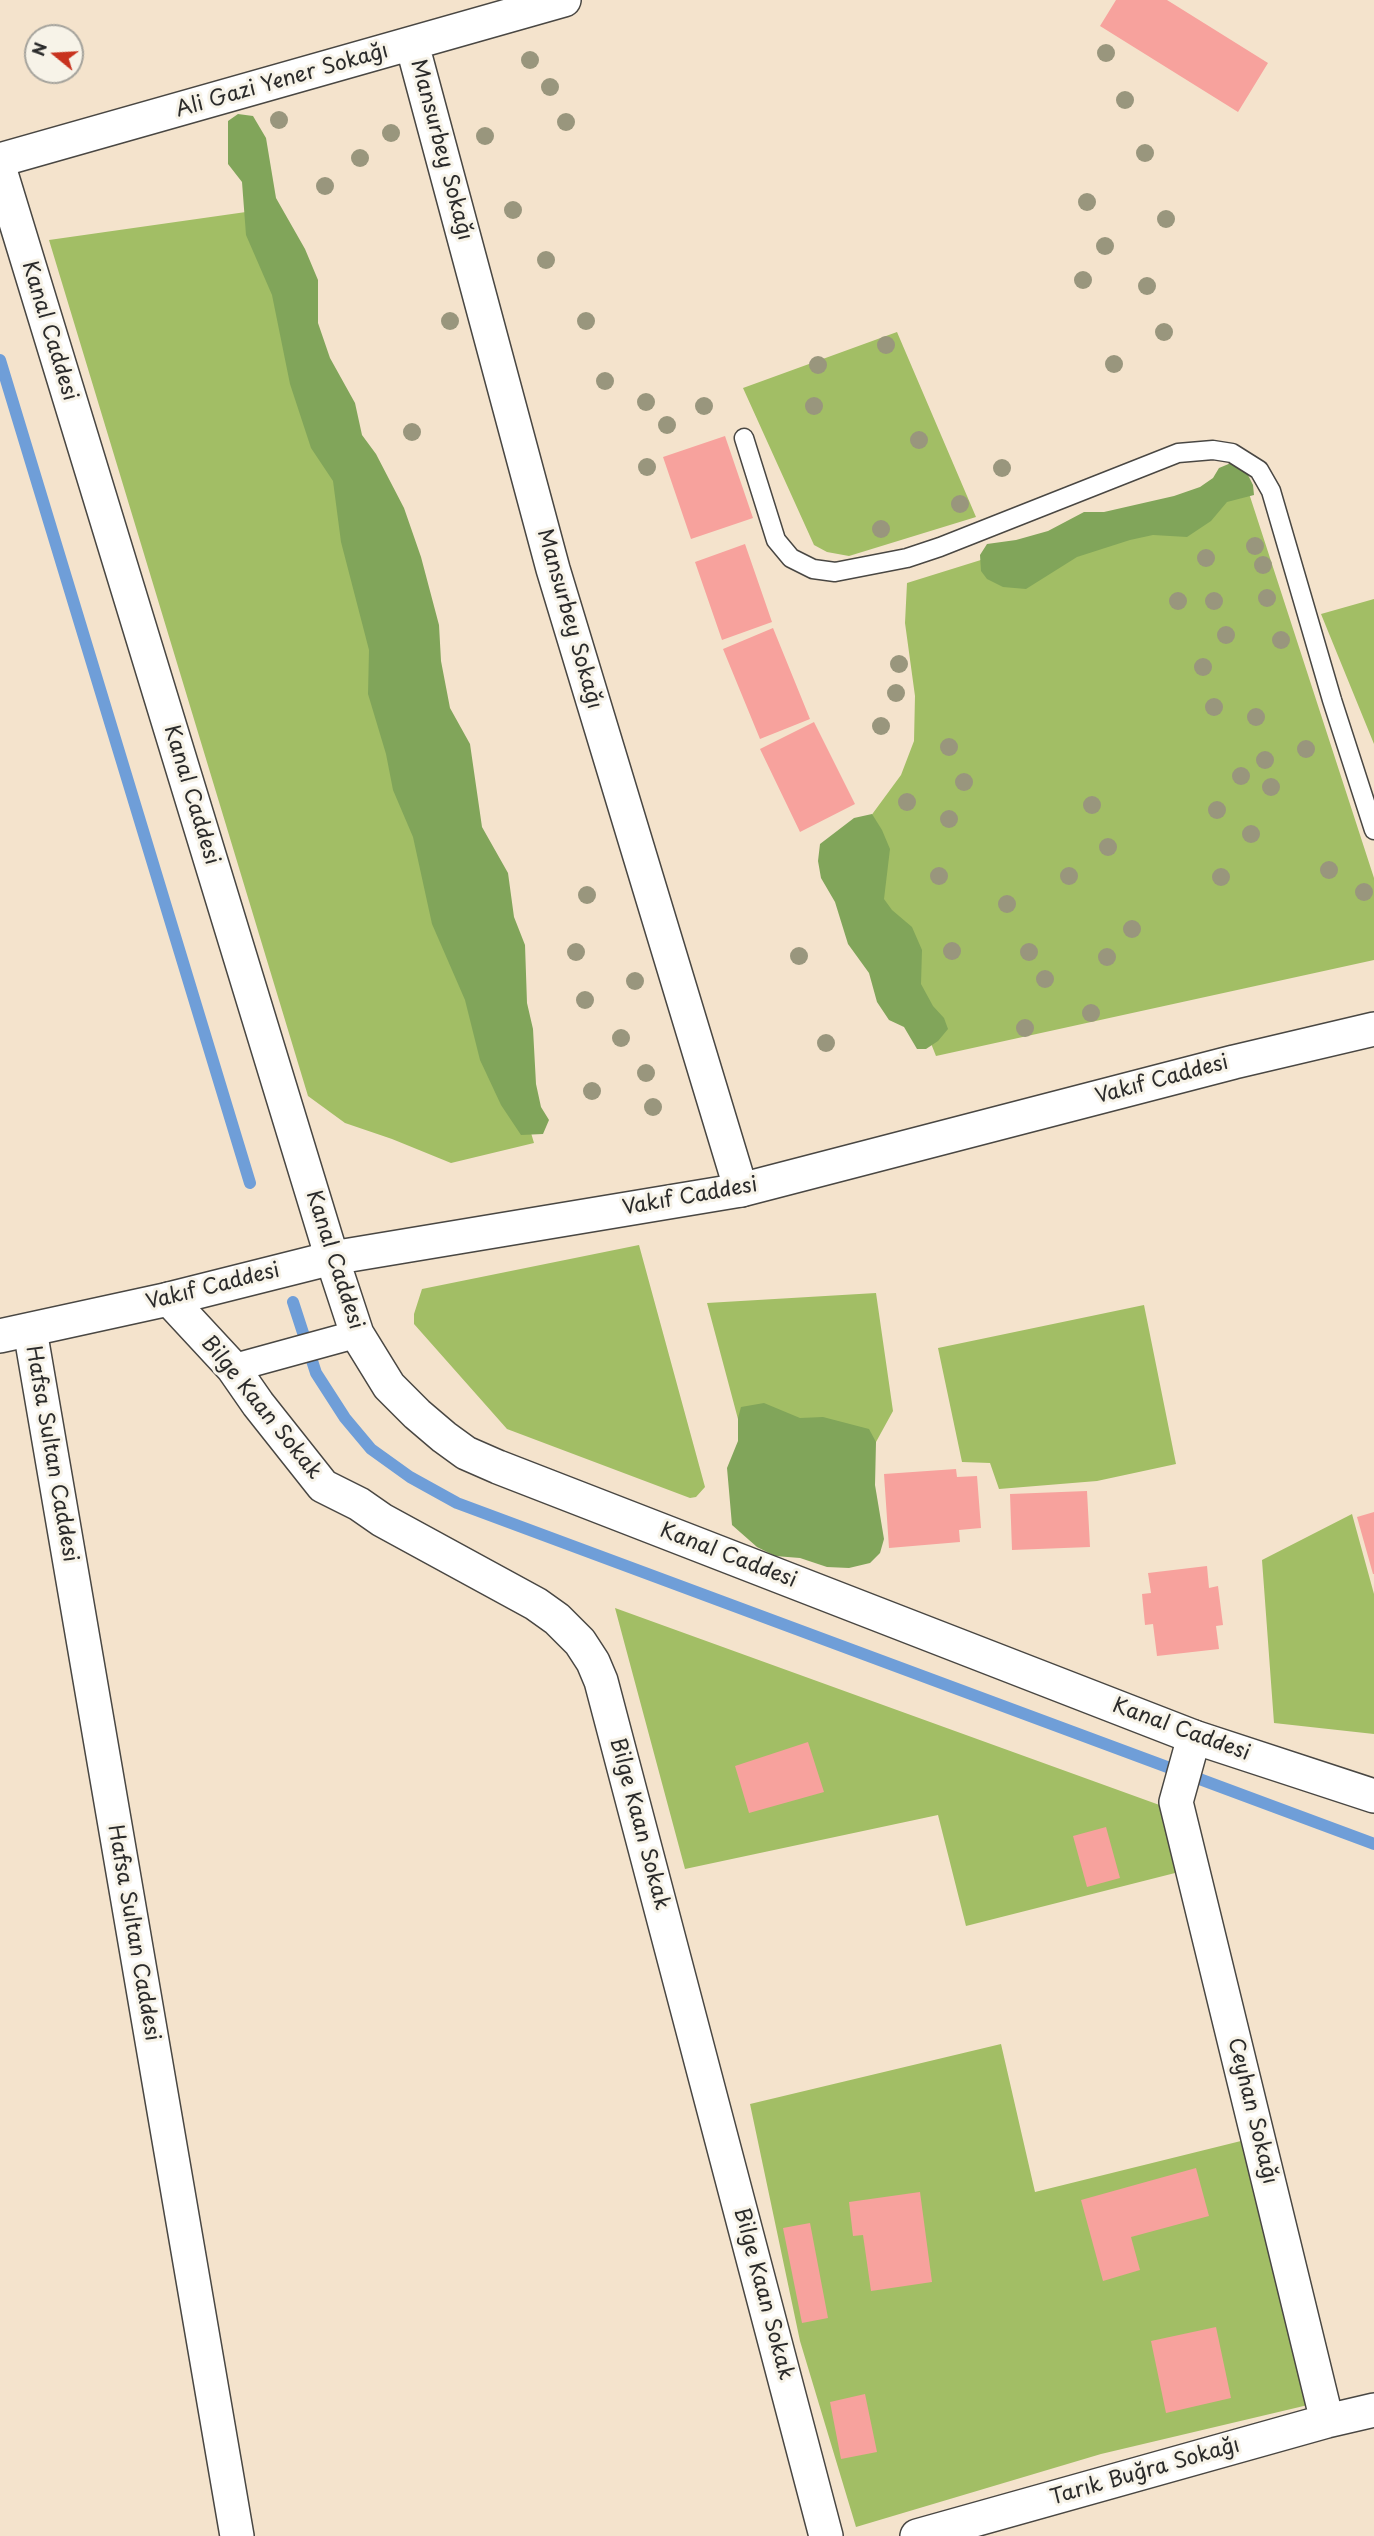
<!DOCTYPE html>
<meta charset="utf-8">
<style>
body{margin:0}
#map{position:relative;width:1374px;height:2536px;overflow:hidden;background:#f4e3cc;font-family:"Playpen Sans",sans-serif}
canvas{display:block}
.north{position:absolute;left:24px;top:24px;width:60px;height:60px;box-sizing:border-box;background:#f7f3e8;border:2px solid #a5a39c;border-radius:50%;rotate:288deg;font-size:16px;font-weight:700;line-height:24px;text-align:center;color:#2b2b2b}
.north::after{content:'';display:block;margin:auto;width:21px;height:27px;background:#c8321e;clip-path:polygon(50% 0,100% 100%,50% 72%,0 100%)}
</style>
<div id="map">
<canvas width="1374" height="2536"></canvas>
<div class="north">N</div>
</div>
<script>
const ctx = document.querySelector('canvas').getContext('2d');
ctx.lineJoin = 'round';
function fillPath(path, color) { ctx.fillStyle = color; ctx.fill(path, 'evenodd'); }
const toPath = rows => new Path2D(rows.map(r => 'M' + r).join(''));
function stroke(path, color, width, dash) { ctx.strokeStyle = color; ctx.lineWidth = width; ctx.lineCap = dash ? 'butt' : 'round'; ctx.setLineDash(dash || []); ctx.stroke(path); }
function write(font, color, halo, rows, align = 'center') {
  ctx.font = font + ' "Playpen Sans",sans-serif'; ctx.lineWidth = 6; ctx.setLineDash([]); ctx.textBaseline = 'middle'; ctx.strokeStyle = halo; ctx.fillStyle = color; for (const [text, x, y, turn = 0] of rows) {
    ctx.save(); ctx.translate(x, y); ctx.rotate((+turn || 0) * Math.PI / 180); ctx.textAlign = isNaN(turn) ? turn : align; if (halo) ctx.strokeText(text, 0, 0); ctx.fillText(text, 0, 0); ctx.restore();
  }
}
fillPath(toPath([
 [260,210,534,1143,451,1163,392,1139,345,1123,308,1096,49,240],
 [897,332,976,517,849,556,827,552,814,545,743,388],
 [1244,478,1374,878,1374,960,936,1056,851,843,901,775,914,741,915,696,905,623,907,583],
 [1374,599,1374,744,1321,614],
 [639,1245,705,1487,696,1497,690,1498,507,1429,414,1324,414,1314,422,1289],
 [876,1293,893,1411,876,1442,746,1449,707,1303],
 [1144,1305,1176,1464,1097,1481,999,1489,990,1463,962,1462,938,1348],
 [1352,1514,1374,1594,1374,1734,1274,1723,1262,1560],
 [615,1608,1165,1807,1179,1872,966,1926,938,1815,685,1869],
 [1001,2044,1035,2192,1249,2139,1308,2405,1101,2454,856,2527,800,2341,750,2104]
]), '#a2be65');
fillPath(toPath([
 [238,114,253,116,266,138,276,198,305,249,318,280,318,323,330,358,355,403,362,435,376,454,404,508,421,557,439,625,441,661,450,708,470,744,482,827,508,873,514,917,525,945,527,1003,533,1029,536,1084,541,1107,549,1120,543,1134,521,1135,501,1105,480,1060,465,1000,432,924,413,837,393,790,386,754,368,694,369,650,341,542,333,481,311,448,290,384,272,295,246,235,242,182,228,164,228,121],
 [1231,463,1247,473,1253,485,1254,495,1227,502,1211,521,1187,537,1153,535,1130,540,1077,557,1026,589,1003,587,987,579,981,571,980,555,987,544,1016,540,1048,531,1084,512,1104,512,1174,496,1200,487,1213,478,1219,468],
 [872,814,882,830,890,849,884,899,892,910,912,927,922,950,921,984,933,1006,944,1018,948,1029,938,1041,926,1049,917,1049,904,1027,889,1020,877,1002,869,973,848,944,835,902,821,878,818,861,820,844,854,818],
 [764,1403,800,1418,823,1417,869,1429,876,1442,875,1485,884,1539,880,1553,870,1563,849,1568,827,1567,800,1558,775,1556,757,1547,732,1525,727,1468,738,1441,738,1418,741,1407]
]), '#81a55a');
stroke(toPath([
 [0,360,250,1183],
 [293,1302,316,1373,345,1418,371,1449,410,1477,457,1503,1374,1844]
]), '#6f9ed8', 12);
fillPath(toPath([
 [1116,0,1167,0,1268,63,1238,112,1100,26],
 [725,436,753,518,691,539,663,457],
 [745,544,772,622,722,640,695,562],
 [773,628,810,719,760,739,723,649],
 [814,722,855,804,800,832,760,749],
 [956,1469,957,1477,977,1476,981,1528,959,1530,960,1542,889,1548,884,1474],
 [1087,1491,1090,1547,1012,1550,1010,1494],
 [1374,1512,1374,1574,1373,1574,1357,1517],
 [1207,1566,1209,1588,1218,1586,1223,1625,1216,1626,1219,1649,1157,1656,1153,1624,1145,1625,1142,1594,1151,1593,1148,1573],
 [808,1742,824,1792,749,1813,735,1766],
 [1106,1827,1120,1878,1087,1887,1073,1836],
 [1196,2168,1209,2216,1131,2237,1140,2270,1103,2281,1081,2200],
 [920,2192,932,2282,871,2291,863,2235,853,2236,849,2202],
 [810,2223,828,2318,802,2323,783,2228],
 [1216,2327,1231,2398,1166,2413,1151,2341],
 [865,2394,877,2452,841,2459,830,2402]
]), '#f7a29d');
const service = toPath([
 [744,438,776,540,791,558,813,569,835,572,907,558,940,547,1178,453,1213,450,1232,453,1259,470,1271,491,1332,700,1374,830]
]);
const pedestrian = toPath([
 [233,1368,357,1334]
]);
const minor = toPath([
 [412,44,553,569,741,1190],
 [0,160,564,0],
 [169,1299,233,1368,258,1404,323,1486,359,1504,382,1520,536,1604,557,1619,580,1642,593,1662,601,1681,826,2536],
 [30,1330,237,2536],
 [1194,1737,1176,1802,1327,2421],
 [917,2536,1327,2421,1374,2410]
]);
const tertiary = toPath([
 [0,170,332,1258,357,1334,389,1386,417,1414,444,1437,466,1453,498,1467,1194,1737,1374,1796],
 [0,1336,169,1299,332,1258,741,1190,1234,1062,1374,1029]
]);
stroke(service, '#494743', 21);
stroke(pedestrian, '#494743', 30);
stroke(minor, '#494743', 36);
stroke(tertiary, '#494743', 36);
stroke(service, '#fff', 18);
stroke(pedestrian, '#fff', 27);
stroke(minor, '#fff', 33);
stroke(tertiary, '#fff', 33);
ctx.fillStyle = '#99967d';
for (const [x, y] of [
 [1106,53],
 [530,60],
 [550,87],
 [1125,100],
 [279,120],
 [566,122],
 [391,133],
 [485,136],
 [1145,153],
 [360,158],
 [325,186],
 [1087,202],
 [513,210],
 [1166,219],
 [1105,246],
 [546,260],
 [1083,280],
 [1147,286],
 [450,321],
 [586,321],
 [1164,332],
 [886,345],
 [1114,364],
 [818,365],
 [605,381],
 [646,402],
 [704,406],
 [814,406],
 [667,425],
 [412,432],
 [919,440],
 [647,467],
 [1002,468],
 [960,504],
 [881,529],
 [1255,546],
 [1206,558],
 [1263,565],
 [1267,598],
 [1178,601],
 [1214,601],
 [1226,635],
 [1281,640],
 [899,664],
 [1203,667],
 [896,693],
 [1214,707],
 [1256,717],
 [881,726],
 [949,747],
 [1306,749],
 [1265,760],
 [1241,776],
 [964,782],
 [1271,787],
 [907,802],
 [1092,805],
 [1217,810],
 [949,819],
 [1251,834],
 [1108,847],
 [1329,870],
 [939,876],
 [1069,876],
 [1221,877],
 [1364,892],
 [587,895],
 [1007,904],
 [1132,929],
 [952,951],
 [576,952],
 [1029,952],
 [799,956],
 [1107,957],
 [1045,979],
 [635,981],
 [585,1000],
 [1091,1013],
 [1025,1028],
 [621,1038],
 [826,1043],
 [646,1073],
 [592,1091],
 [653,1107]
]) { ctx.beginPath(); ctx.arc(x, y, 9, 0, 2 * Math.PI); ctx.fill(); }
write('21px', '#2b2b2b', '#f7f3e8', [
 ["Ali Gazi Yener Sokağı",282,81,-16],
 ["Mansurbey Sokağı",441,150,75],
 ["Kanal Caddesi",49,331,73],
 ["Mansurbey Sokağı",569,619,74],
 ["Kanal Caddesi",191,795,73],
 ["Vakıf Caddesi",1162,1080,-15],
 ["Vakıf Caddesi",690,1197,-10],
 ["Kanal Caddesi",334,1260,72],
 ["Vakıf Caddesi",213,1287,-14],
 ["Bilge Kaan Sokak",261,1408,51],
 ["Hafsa Sultan Caddesi",51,1454,80],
 ["Kanal Caddesi",728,1556,21],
 ["Kanal Caddesi",1181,1730,20],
 ["Bilge Kaan Sokak",639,1824,75],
 ["Hafsa Sultan Caddesi",133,1933,80],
 ["Ceyhan Sokağı",1252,2111,76],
 ["Bilge Kaan Sokak",763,2294,75],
 ["Tarık Buğra Sokağı",1145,2472,-16]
]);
</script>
